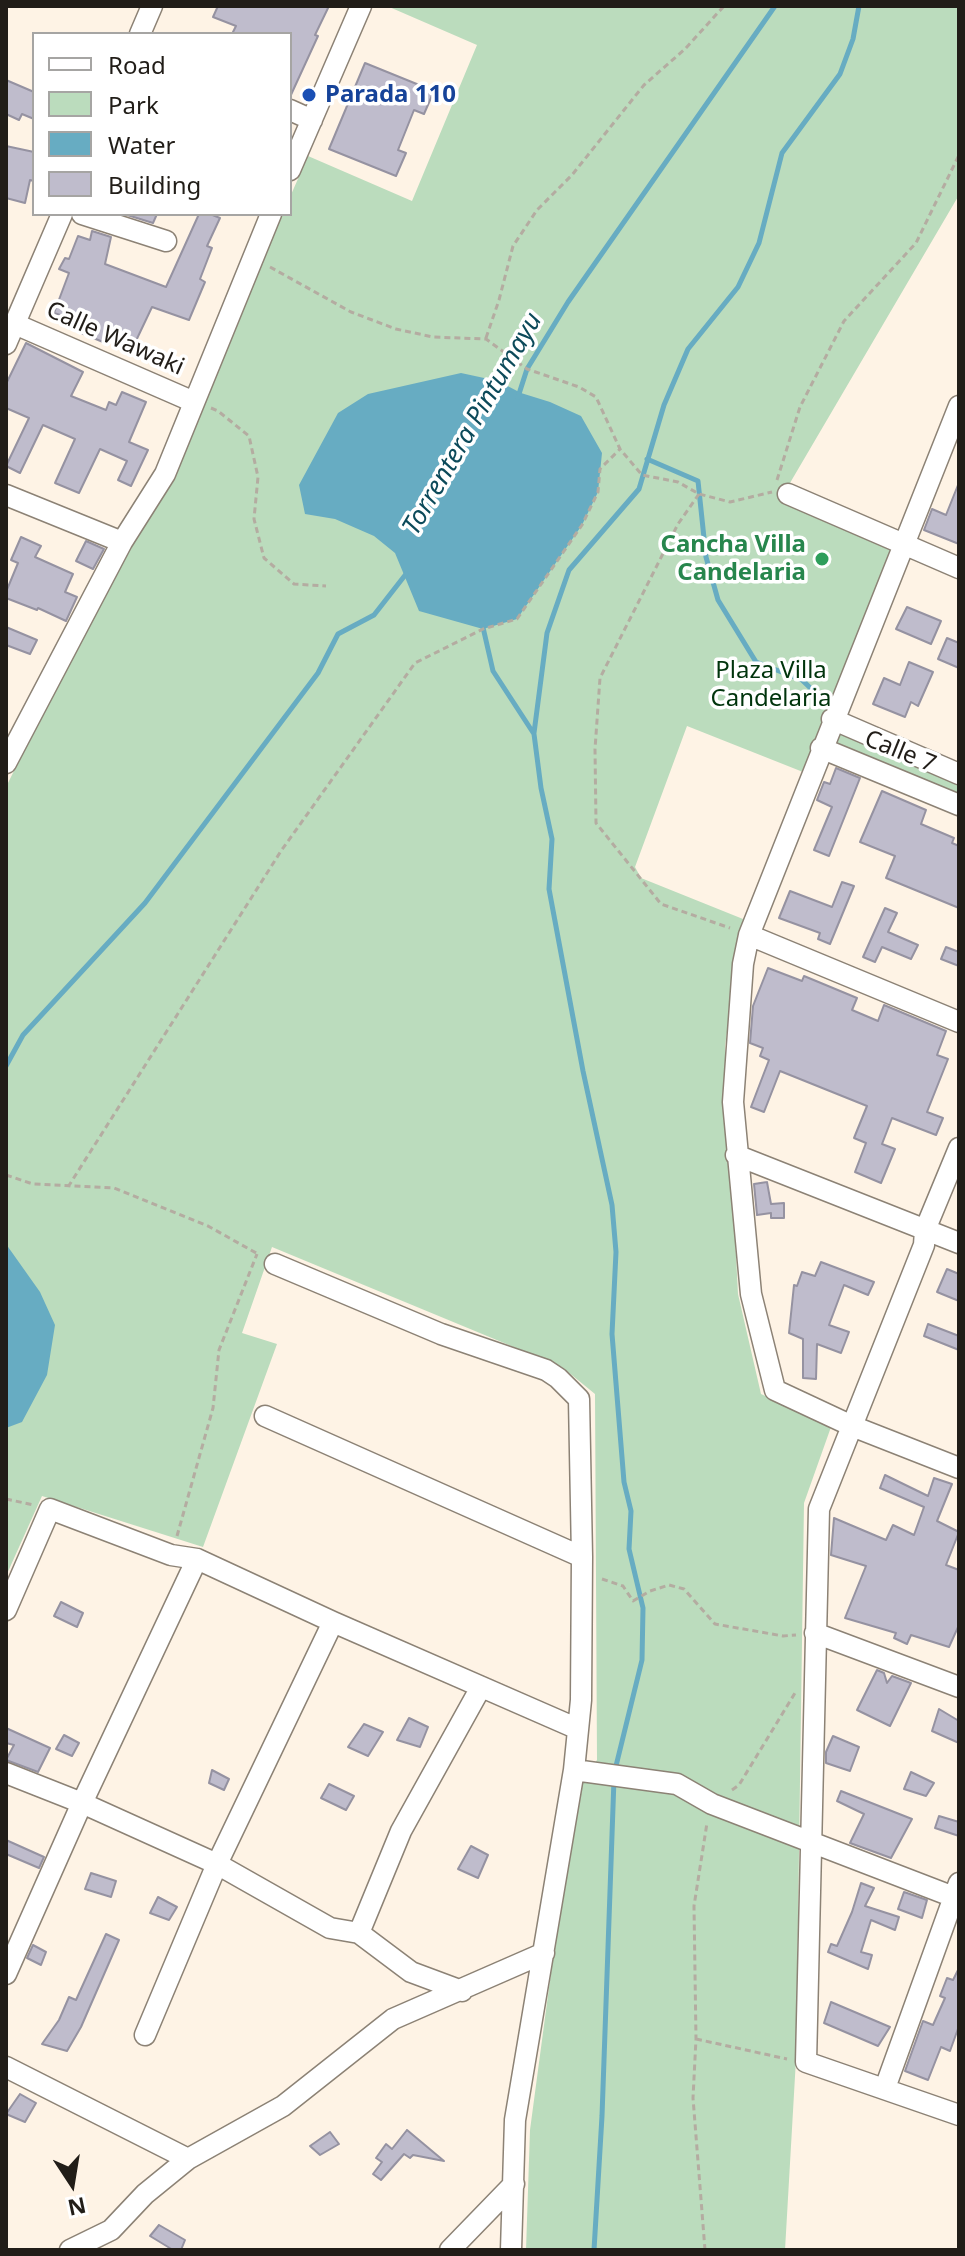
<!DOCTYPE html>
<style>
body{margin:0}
#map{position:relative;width:965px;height:2256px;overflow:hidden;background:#fef3e5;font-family:"Noto Sans",sans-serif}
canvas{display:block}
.frame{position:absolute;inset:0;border:8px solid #211d18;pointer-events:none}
.legend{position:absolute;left:32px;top:32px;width:260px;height:184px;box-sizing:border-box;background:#fff;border:2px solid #a6a5a3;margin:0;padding:10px 14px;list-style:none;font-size:24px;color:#211d18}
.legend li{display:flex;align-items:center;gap:16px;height:40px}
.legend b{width:40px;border:2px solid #a6a5a3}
.north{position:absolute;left:32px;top:2144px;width:80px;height:80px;-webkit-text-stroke:6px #fff;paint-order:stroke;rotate:168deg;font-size:22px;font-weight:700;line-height:32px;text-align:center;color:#211d18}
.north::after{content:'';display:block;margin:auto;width:28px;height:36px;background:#211d18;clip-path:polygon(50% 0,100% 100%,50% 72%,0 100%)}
</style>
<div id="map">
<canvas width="965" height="2256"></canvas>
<div class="frame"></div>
<ul class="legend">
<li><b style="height:10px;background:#fff"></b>Road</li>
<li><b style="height:22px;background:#bbdcbd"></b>Park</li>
<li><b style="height:22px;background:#67acc2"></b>Water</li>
<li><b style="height:22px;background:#bfbccc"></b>Building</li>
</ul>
<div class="north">N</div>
</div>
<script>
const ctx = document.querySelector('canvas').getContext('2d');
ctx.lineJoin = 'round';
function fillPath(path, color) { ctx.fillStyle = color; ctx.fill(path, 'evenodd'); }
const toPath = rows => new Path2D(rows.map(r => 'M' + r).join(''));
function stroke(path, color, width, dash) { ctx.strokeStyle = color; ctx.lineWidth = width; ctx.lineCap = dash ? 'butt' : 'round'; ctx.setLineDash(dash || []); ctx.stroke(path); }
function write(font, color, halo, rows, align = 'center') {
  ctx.font = font + ' "Noto Sans",sans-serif'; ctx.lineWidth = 7; ctx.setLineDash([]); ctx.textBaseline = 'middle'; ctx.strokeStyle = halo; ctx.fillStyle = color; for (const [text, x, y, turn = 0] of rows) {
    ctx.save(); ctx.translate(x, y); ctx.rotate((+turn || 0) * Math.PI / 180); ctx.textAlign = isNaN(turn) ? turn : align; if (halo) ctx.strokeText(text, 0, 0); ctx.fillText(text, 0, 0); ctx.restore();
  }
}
fillPath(toPath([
 [387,6,959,6,959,195,780,500,893,549,803,772,687,726,635,867,641,878,743,919,725,1046,738,1294,761,1394,831,1427,804,1503,796,2059,785,2250,526,2250,530,2130,575,1793,597,1760,595,1394,562,1367,272,1247,242,1333,277,1344,203,1547,42,1496,6,1576,6,787,107,583,175,479,203,395,282,214,290,214,290,197,308,156,412,201,477,45],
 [844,731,959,781,959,796,838,746,837,734]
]), '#bbdcbd');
fillPath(toPath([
 [461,373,498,381,521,393,550,402,581,416,602,453,598,492,582,525,517,619,483,629,419,611,395,553,374,536,335,519,305,514,299,485,338,413,368,394],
 [6,1244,40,1292,55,1325,47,1375,22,1422,6,1428]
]), '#67acc2');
stroke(toPath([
 [518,397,527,369,568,302,775,6],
 [647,459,698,481,706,557,718,600,756,662,802,680,823,700],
 [482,623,493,671,534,734,541,788,552,839,549,889,583,1071,612,1205,616,1252,612,1334,624,1482,631,1511,629,1549,643,1608,642,1660,615,1770],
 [534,733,547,633,569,570,639,489,664,405,688,349,738,287,759,243,782,153,840,74,853,39,859,6],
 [6,1066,23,1035,145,903,318,673,338,634,374,615,406,574],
 [594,2250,602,2116,614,1779]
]), '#67acc2', 5);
const building = toPath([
 [218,6,329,6,315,35,318,36,290,97,290,34,232,34,236,26,213,17,218,6],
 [365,63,434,91,424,114,414,110,398,150,406,153,396,176,329,149,365,63],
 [6,80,34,92,34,119,22,114,19,120,6,114,6,80],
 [6,146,34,152,34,181,30,180,25,203,6,198,6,146],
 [124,214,157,214,153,223,124,214],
 [199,214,210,214,220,218,207,246,212,248,200,279,205,282,189,320,152,307,134,345,106,334,103,342,81,333,85,323,54,313,69,273,59,269,65,258,69,259,78,236,90,240,92,231,111,237,105,264,166,287,199,214],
 [26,343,83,372,71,396,106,410,109,402,116,405,122,392,146,402,129,442,148,450,131,486,118,480,127,461,100,449,79,493,55,483,75,439,43,425,20,473,6,466,29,418,6,408,6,384,26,343],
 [958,485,959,485,959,544,924,530,932,509,946,515,958,485],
 [21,537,41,546,35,557,73,574,65,592,77,597,66,621,38,608,37,610,6,598,6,592,18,563,11,560,21,537],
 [86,541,104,549,93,569,76,561,86,541],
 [907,607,941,621,931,644,896,629,907,607],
 [6,627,37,640,30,654,6,645,6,627],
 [947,638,959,643,959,668,938,659,947,638],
 [909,662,933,672,918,706,911,702,905,717,873,704,884,678,900,685,909,662],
 [836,768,860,778,829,856,814,850,832,807,817,800,824,782,830,784,836,768],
 [882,791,926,810,921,824,954,838,952,843,959,846,959,908,886,878,895,856,860,842,882,791],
 [842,882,854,886,830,944,818,939,820,933,779,918,790,891,832,907,842,882],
 [885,908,897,913,888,932,918,945,911,959,882,947,875,962,863,957,885,908],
 [946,947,959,952,959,966,941,959,946,947],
 [768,968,802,981,804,976,857,998,852,1010,878,1021,884,1005,946,1031,937,1055,948,1059,927,1112,943,1118,936,1135,892,1118,882,1144,895,1149,881,1183,855,1172,866,1143,854,1138,867,1106,780,1071,764,1112,751,1107,769,1060,760,1056,763,1048,750,1043,753,1006,768,968],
 [767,1182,771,1204,784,1203,784,1218,771,1218,771,1213,757,1215,754,1184,767,1182],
 [821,1262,874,1282,868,1295,844,1285,829,1325,849,1332,841,1353,817,1344,816,1379,803,1378,803,1339,789,1333,794,1285,797,1286,802,1272,815,1276,821,1262],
 [947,1269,959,1274,959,1301,937,1292,947,1269],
 [928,1324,959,1336,959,1350,924,1336,928,1324],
 [885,1475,928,1496,934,1478,952,1484,937,1521,959,1532,946,1565,959,1570,959,1625,949,1647,911,1635,907,1644,894,1638,896,1633,845,1618,866,1566,831,1555,834,1518,886,1540,893,1525,914,1535,924,1507,880,1488,885,1475],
 [61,1602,83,1613,77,1627,54,1616,61,1602],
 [877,1670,884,1673,887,1683,892,1676,911,1683,890,1726,857,1710,877,1670],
 [939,1709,959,1721,959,1743,932,1731,939,1709],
 [409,1718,428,1727,420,1747,397,1740,409,1718],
 [364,1724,383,1732,368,1756,348,1747,364,1724],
 [6,1728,50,1748,38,1772,6,1760,14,1745,6,1743,6,1728],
 [64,1735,79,1743,72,1756,56,1749,64,1735],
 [833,1736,859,1747,850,1771,826,1763,826,1752,833,1736],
 [212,1770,229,1779,224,1790,209,1783,212,1770],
 [911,1772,934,1783,926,1796,904,1789,911,1772],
 [329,1784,354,1796,346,1810,321,1798,329,1784],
 [841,1791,912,1819,891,1858,850,1843,864,1814,837,1801,841,1791],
 [939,1816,959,1822,959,1836,935,1828,939,1816],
 [6,1840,44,1857,39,1868,6,1854,6,1840],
 [471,1846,488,1855,478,1878,458,1869,471,1846],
 [91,1873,116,1881,111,1897,85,1889,91,1873],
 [861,1883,874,1888,865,1906,899,1917,895,1930,871,1920,861,1952,872,1955,868,1969,828,1952,831,1944,837,1946,852,1912,861,1883],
 [904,1892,927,1900,922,1918,898,1909,904,1892],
 [158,1897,177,1907,169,1920,150,1913,158,1897],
 [106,1934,119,1940,81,2027,67,2051,42,2044,59,2020,69,1997,76,2000,106,1934],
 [33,1945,46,1952,41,1965,27,1958,33,1945],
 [959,1968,959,2026,950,2051,941,2047,928,2080,905,2071,923,2021,933,2025,945,1998,940,1996,947,1978,953,1980,959,1968],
 [831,2002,890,2027,878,2046,824,2023,831,2002],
 [20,2094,36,2103,25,2122,6,2114,20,2094],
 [407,2130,444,2161,413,2155,410,2158,404,2154,381,2180,373,2174,382,2162,376,2158,386,2144,392,2149,407,2130],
 [330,2132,339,2144,320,2155,310,2146,330,2132],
 [159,2225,185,2240,181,2250,173,2250,150,2236,159,2225]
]);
fillPath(building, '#bfbccc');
stroke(building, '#9592a1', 2);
const minor = toPath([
 [140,34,152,6],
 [290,110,312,120],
 [290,170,361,6],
 [82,214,166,241],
 [15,324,194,402],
 [6,344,62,214],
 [959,406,749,935,743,964,733,1102,751,1294,775,1390,852,1426,959,1468],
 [788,494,959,568],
 [6,495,122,542],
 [832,719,959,774],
 [821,748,959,805],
 [6,763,122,542,165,474,271,214],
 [749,935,959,1022],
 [959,1148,925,1230,924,1245,819,1509,806,2062,959,2115],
 [736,1155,959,1243],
 [275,1264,441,1334,546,1370,558,1378,579,1399,582,1557,581,1700,574,1770,515,2120,511,2250],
 [265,1416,582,1557],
 [6,1610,50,1509,171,1555,197,1559,333,1622,578,1729],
 [815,1633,959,1687],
 [574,1770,677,1784,712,1804,959,1899],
 [6,1773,82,1803,217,1864,330,1928,359,1933,411,1972,462,1991],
 [359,1933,401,1831,481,1687],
 [6,1974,82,1803,197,1559],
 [145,2035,217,1864,333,1622],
 [6,2067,188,2159],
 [885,2088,959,1883],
 [70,2250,111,2230,145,2194,188,2159,283,2106,393,2019,544,1953],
 [450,2250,514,2184]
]);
stroke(minor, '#8c8275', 23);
stroke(toPath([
 [270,267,351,312,396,329,433,337,486,339,527,369,579,387,596,397,620,449,642,475,678,482,699,494,730,502,772,492],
 [486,338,499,300,513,246,537,210,572,175,644,85,685,49,724,6],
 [211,408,218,411,249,436,258,477,254,519,264,558,294,584,326,586],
 [777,480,800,407,844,321,916,243,959,155],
 [699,494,678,524,600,678,595,749,596,823,661,904,730,928],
 [6,1175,33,1184,114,1188,208,1226,258,1254],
 [68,1187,281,851,415,663,483,629,517,619,582,525,598,492,600,469,620,449],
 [6,1499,34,1505],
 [177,1536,213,1408,219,1350,257,1254],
 [602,1579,623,1586,633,1601,650,1591,669,1585,684,1589,715,1624,783,1636,796,1635],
 [732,1790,739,1785,795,1693],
 [696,2039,787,2059],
 [705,2250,693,2098,696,2039,694,1906,707,1823]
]), '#b4aca1', 3, [6, 4]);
stroke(minor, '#fff', 20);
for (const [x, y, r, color] of [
 [309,95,8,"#1a4fb4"],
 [822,559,8,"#2e9e5b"]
]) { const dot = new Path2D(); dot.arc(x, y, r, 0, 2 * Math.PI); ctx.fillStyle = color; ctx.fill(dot); stroke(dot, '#fff', 3); }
write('bold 24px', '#164399', '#fff', [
 ["Parada 110",325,95]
], 'left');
write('24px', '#211d18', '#fff', [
 ["Calle Wawaki",115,339,24],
 ["Calle 7",900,752,22]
]);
write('bold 24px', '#27864d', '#fff', [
 ["Cancha Villa",806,545],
 ["Candelaria",806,573]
], 'right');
write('24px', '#00340c', '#fff', [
 ["Plaza Villa",771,671],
 ["Candelaria",771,699]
]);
write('italic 26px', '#0c4a5a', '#fff', [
 ["Torrentera Pintumayu",473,424,-60]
]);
</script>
